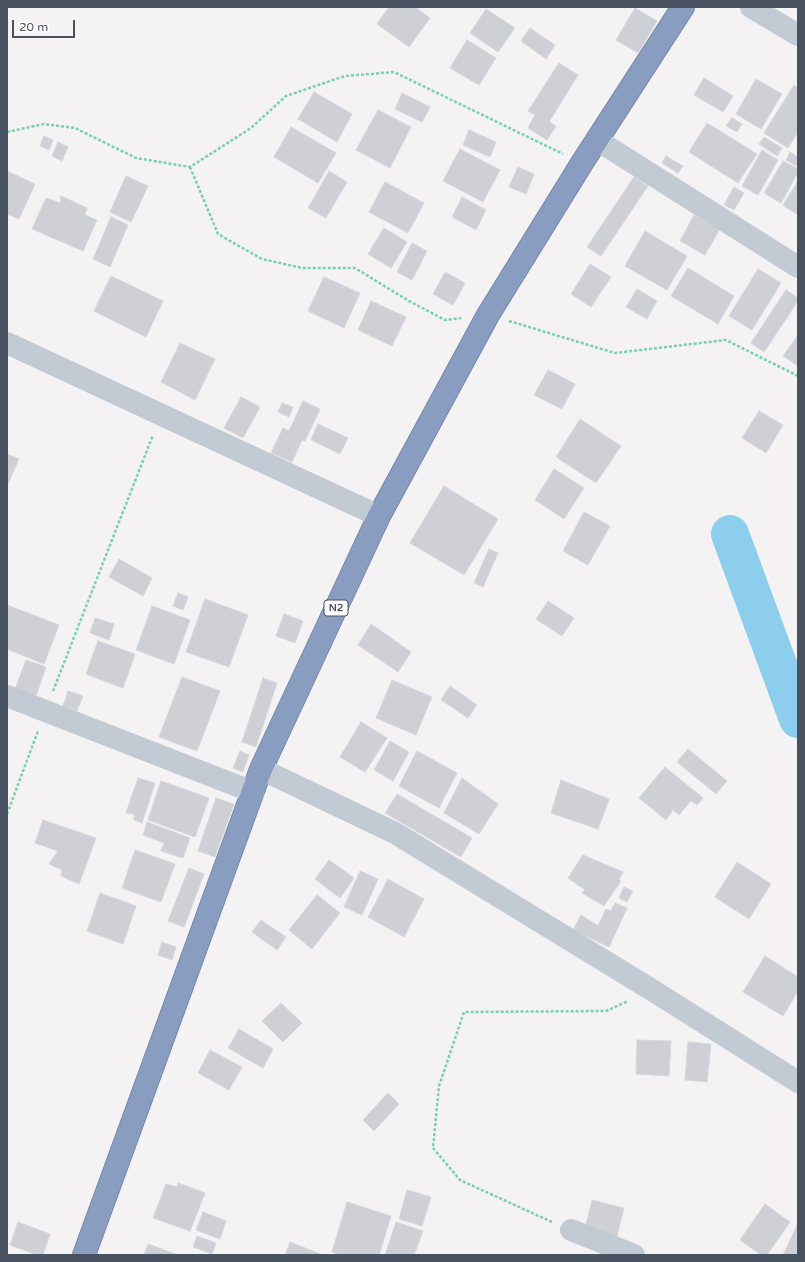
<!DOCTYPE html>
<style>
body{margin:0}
#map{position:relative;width:805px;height:1262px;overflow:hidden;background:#f4f2f2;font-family:"Varela Round",sans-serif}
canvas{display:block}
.frame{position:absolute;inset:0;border:8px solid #495260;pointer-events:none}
.scale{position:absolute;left:12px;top:20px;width:63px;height:18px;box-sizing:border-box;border:2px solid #495260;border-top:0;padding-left:5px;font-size:12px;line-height:14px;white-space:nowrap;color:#495260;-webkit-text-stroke:3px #fff;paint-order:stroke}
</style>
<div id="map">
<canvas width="805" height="1262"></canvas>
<div class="frame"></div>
<div class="scale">20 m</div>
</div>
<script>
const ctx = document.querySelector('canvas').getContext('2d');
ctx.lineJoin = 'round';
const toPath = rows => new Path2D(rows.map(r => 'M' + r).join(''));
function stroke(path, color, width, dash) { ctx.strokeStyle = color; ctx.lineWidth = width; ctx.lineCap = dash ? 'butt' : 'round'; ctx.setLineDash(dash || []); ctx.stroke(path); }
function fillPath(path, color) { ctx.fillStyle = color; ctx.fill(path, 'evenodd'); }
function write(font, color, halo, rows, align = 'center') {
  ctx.font = font + ' "Varela Round",sans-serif'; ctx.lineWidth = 3.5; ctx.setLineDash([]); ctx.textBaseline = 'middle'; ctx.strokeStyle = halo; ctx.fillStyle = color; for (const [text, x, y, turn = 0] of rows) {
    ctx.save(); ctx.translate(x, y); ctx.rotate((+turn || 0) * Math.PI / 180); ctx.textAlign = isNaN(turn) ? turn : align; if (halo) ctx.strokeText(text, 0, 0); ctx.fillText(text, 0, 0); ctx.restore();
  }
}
stroke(toPath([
 [730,534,798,719]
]), '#8dceee', 38);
const building = toPath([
 [389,7,415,7,430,18,409,47,377,24,389,7],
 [635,8,657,21,638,53,616,40,635,8],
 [486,9,515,28,498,52,470,33,486,9],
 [530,28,555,45,546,59,521,41,530,28],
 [467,40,496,58,479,85,450,68,467,40],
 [559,63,578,75,549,122,556,126,547,140,528,128,535,115,528,111,559,63],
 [704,78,733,96,723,112,694,95,704,78],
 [756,79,782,94,761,129,736,114,756,79],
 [794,85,798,88,798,132,788,148,764,133,794,85],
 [314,92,352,114,337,142,298,119,314,92],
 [402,93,430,107,422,122,395,109,402,93],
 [378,110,411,127,390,168,356,150,378,110],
 [732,118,742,124,737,132,726,126,732,118],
 [707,123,757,154,738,183,689,152,707,123],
 [291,127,336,153,318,183,274,157,291,127],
 [469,130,496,142,490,157,463,145,469,130],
 [44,136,53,140,49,150,40,146,44,136],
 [764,137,782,148,777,156,759,144,764,137],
 [58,142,68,147,62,161,52,156,58,142],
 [460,149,500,170,483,202,443,181,460,149],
 [762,150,778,160,758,195,742,186,762,150],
 [790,152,798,157,798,162,796,166,786,160,790,152],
 [666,156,683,166,678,173,662,163,666,156],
 [783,161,798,169,798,172,781,203,764,193,783,161],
 [518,167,534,174,526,194,509,187,518,167],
 [7,171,35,184,19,219,7,214,7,171],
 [329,171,347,182,326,218,308,208,329,171],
 [126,176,148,186,131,222,110,212,126,176],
 [634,177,648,186,601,256,587,247,634,177],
 [798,181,798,215,783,205,798,181],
 [385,182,424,203,408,233,369,212,385,182],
 [734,187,744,193,734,210,724,205,734,187],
 [61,196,87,208,85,215,97,220,83,251,32,229,46,198,60,203,61,196],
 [462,197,486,210,476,230,452,217,462,197],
 [694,215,720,229,705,255,680,241,694,215],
 [111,217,128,225,110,267,93,259,111,217],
 [384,228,407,242,391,268,368,254,384,228],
 [645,231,687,256,667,290,625,266,645,231],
 [412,243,427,251,412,280,397,272,412,243],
 [590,264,611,277,591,307,571,294,590,264],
 [688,268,734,296,718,324,671,296,688,268],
 [758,269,781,283,752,330,729,316,758,269],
 [445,272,465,283,453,305,433,294,445,272],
 [111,276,163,301,146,337,94,311,111,276],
 [324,277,360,293,344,328,308,311,324,277],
 [637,289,657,301,647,319,626,307,637,289],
 [786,290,798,298,798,301,764,352,751,343,786,290],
 [371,301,406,317,392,346,358,330,371,301],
 [798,335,798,366,783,356,798,335],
 [180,343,215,359,195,400,161,382,180,343],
 [548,370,575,384,562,409,534,395,548,370],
 [241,397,260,407,243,438,224,428,241,397],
 [303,401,320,409,305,441,302,440,292,462,271,453,283,428,289,431,303,401],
 [282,403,293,407,289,417,278,412,282,403],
 [759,411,783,425,766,453,742,438,759,411],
 [580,419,621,446,596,483,556,457,580,419],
 [318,424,348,438,340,454,311,440,318,424],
 [7,454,19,459,7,486,7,454],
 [554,469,584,488,564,519,535,500,554,469],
 [444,486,498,519,464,575,410,543,444,486],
 [584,512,610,526,588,565,563,551,584,512],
 [489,549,498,553,483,587,474,583,489,549],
 [119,559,152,578,143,596,109,577,119,559],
 [178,593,188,597,183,610,173,606,178,593],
 [205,599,248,615,229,667,186,652,205,599],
 [548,601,574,618,562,636,536,619,548,601],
 [7,605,59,625,44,664,7,649,7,605],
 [152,606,190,620,174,664,136,650,152,606],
 [284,614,303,621,295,643,276,636,284,614],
 [95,618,114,624,109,640,90,633,95,618],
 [371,624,411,652,398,672,358,645,371,624],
 [98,641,135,654,123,688,86,674,98,641],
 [26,660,46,667,36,696,15,689,26,660],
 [182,677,220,691,197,751,159,737,182,677],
 [263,678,277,683,256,747,242,742,263,678],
 [392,680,432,697,416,735,376,718,392,680],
 [450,686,477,705,468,718,441,700,450,686],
 [68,691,83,696,77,711,63,706,68,691],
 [361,722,387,738,365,772,340,757,361,722],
 [390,741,409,752,393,781,374,770,390,741],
 [688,749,727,781,716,794,677,762,688,749],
 [240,751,249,755,243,772,233,768,240,751],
 [417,751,457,773,439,808,399,786,417,751],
 [665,767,703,798,697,805,691,801,679,815,673,810,666,820,639,798,665,767],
 [138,778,155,783,142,823,134,820,134,814,126,813,138,778],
 [462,778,498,804,479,834,444,813,462,778],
 [561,780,609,799,598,829,551,813,561,780],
 [161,781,209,798,195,837,148,820,161,781],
 [397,794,472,838,461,857,385,813,397,794],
 [216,798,234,804,215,857,198,851,216,798],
 [43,820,96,838,79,884,61,876,62,870,49,864,58,851,35,843,43,820],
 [147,822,190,838,183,858,161,851,164,843,143,835,147,822],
 [135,850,175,864,161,902,122,888,135,850],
 [583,855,623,872,619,880,621,881,604,906,582,893,585,890,568,878,583,855],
 [329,860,354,878,340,898,315,879,329,860],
 [737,862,771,884,749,919,715,897,737,862],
 [189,868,204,874,184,927,168,921,189,868],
 [360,871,378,879,362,915,344,907,360,871],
 [388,879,424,899,404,937,368,917,388,879],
 [624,887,633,891,627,902,619,898,624,887],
 [100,893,136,906,123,944,87,931,100,893],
 [317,895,340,913,312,949,289,930,317,895],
 [615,903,627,908,609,947,573,930,581,915,598,926,606,909,611,911,615,903],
 [261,920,286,937,277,950,252,932,261,920],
 [162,942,176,947,172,960,158,955,162,942],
 [765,956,798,977,798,991,783,1016,743,992,765,956],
 [281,1003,302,1023,283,1042,262,1021,281,1003],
 [239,1029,273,1049,263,1068,228,1048,239,1029],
 [637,1040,671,1041,669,1076,636,1074,637,1040],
 [688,1042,711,1044,707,1082,685,1080,688,1042],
 [210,1050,242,1067,229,1090,198,1073,210,1050],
 [388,1093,399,1104,374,1131,363,1120,388,1093],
 [178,1183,205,1193,190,1231,153,1218,166,1184,177,1187,178,1183],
 [407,1190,431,1197,422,1226,399,1219,407,1190],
 [592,1200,624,1208,616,1240,584,1232,592,1200],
 [347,1202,391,1216,379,1255,341,1255,332,1252,347,1202],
 [765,1204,790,1222,767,1255,761,1255,740,1240,765,1204],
 [203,1212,226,1221,220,1239,196,1230,203,1212],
 [18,1222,50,1234,43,1255,37,1255,10,1245,18,1222],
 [396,1222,423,1231,414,1255,385,1255,396,1222],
 [798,1223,798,1255,783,1255,798,1223],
 [197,1236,216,1243,212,1254,193,1247,197,1236],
 [290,1242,323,1255,285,1255,290,1242],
 [148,1244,178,1255,144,1255,148,1244]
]);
fillPath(building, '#ced0d6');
stroke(building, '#d5d7dd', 1);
const highway = toPath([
 [84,1255,261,769,379,516,488,315,582,163,683,7]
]);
stroke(highway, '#7488ac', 24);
stroke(toPath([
 [7,132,44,124,75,128,136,158,190,167,251,128,286,96,345,76,394,72,563,154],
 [190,167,218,234,262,259,302,268,355,268,409,301,445,320,461,318],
 [509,321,615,353,726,340,798,376],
 [53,691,153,435],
 [7,814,38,731],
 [552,1222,460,1180,433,1148,439,1086,464,1012,606,1011,628,1001]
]), '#77d0af', 2.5, [3, 2]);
stroke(toPath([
 [751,7,798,35],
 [597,140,798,267],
 [7,343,379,516],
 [7,696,253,792],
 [261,769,395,833,652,990,798,1082],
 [571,1230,634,1255]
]), '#c2cad3', 22);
stroke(highway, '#899dc0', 22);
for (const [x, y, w] of [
 [336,608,24]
]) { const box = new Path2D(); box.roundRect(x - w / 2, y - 8, w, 16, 3); ctx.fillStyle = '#fff'; ctx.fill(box); stroke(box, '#495260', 1); }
write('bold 10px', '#495260', null, [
 ["N2",336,608]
]);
</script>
